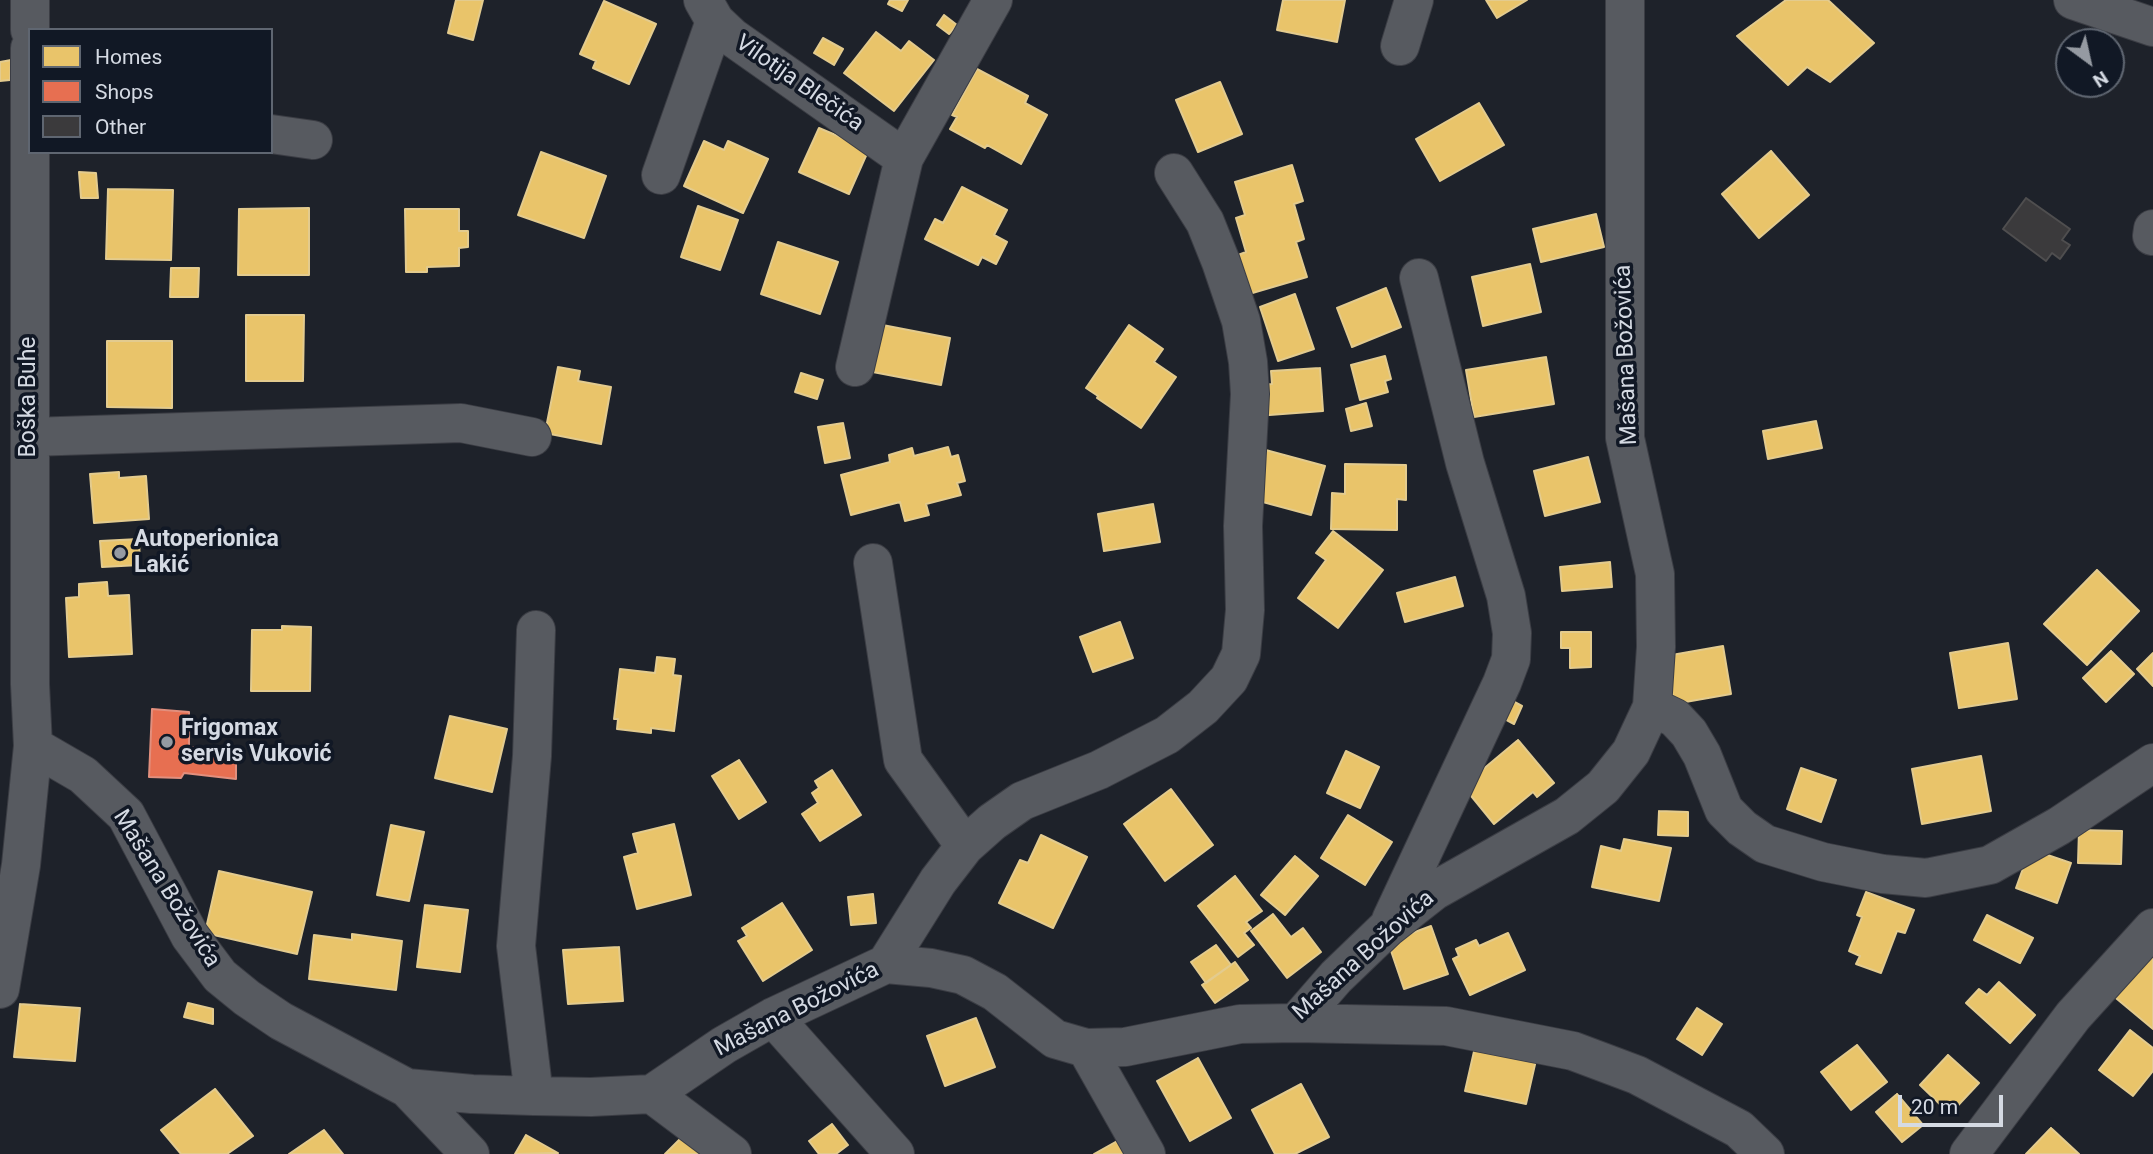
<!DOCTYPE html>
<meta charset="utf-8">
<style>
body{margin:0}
#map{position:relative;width:2153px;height:1154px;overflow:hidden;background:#1e222a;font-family:Roboto,sans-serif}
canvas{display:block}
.legend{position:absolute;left:28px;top:28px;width:245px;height:126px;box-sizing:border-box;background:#111825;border:2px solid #5f6671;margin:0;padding:9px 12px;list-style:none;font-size:21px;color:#d5dae3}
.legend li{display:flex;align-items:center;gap:14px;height:35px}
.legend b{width:35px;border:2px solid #5f6671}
.north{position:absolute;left:2055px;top:28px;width:70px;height:70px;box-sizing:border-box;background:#111825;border:2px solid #5f6671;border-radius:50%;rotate:147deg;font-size:19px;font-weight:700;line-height:28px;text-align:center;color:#d5dae3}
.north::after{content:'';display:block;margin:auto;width:24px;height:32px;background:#959aa2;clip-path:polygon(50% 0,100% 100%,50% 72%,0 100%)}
.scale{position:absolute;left:1898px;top:1095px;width:105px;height:32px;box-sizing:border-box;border:4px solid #d5dae3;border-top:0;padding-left:9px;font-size:21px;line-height:24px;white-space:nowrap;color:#d5dae3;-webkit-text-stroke:5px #111825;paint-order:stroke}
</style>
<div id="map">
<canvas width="2153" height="1154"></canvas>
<ul class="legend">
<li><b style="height:19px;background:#e9c46a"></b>Homes</li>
<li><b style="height:19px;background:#e76f51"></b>Shops</li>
<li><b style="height:19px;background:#3b3a3c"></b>Other</li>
</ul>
<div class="north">N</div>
<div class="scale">20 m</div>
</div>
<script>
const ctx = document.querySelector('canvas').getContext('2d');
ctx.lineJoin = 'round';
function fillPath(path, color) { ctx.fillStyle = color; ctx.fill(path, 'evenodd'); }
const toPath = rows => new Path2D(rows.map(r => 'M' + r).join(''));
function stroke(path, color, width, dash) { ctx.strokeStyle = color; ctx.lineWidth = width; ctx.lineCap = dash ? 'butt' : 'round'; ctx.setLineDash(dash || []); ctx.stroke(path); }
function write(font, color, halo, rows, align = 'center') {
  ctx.font = font + ' Roboto,sans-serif'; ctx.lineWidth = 7; ctx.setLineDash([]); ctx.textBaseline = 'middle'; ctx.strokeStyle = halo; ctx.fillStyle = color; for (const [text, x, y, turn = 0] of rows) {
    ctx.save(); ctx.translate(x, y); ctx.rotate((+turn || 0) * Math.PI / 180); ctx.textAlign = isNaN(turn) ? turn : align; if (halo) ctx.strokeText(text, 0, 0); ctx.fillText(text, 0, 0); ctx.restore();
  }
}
const homes = toPath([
 [456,0,483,0,473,40,448,33,456,0],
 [890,0,908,0,902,11,888,4,890,0],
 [1283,0,1345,0,1337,42,1277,30,1283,0],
 [1486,0,1527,0,1497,18,1486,0],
 [1786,0,1828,0,1874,43,1830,82,1807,67,1788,85,1737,36,1786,0],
 [604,1,656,24,629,84,593,68,596,61,580,54,604,1],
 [944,15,957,25,949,34,937,25,944,15],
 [876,32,901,51,909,41,934,60,894,111,844,73,876,32],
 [823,38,843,49,834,65,814,53,823,38],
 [11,60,10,80,0,81,0,62,11,60],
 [977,69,1028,96,1025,103,1047,115,1021,164,987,145,985,148,950,129,957,117,952,115,977,69],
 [1220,82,1242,134,1198,152,1176,100,1220,82],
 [1479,103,1504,145,1440,181,1416,139,1479,103],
 [819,128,869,149,849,194,799,172,819,128],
 [704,141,724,150,728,141,768,159,743,213,684,186,704,141],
 [1771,151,1809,195,1759,238,1722,194,1771,151],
 [541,152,606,176,584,238,518,215,541,152],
 [1292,165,1303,201,1294,204,1304,239,1296,242,1307,277,1249,294,1238,255,1246,252,1236,218,1245,215,1235,182,1292,165],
 [79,172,96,173,98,198,81,198,79,172],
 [962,187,1007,210,994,235,1007,242,996,264,982,257,978,265,925,239,935,219,943,223,962,187],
 [108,189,173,190,171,260,106,259,108,189],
 [698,206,738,220,720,270,681,257,698,206],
 [309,208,309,275,238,275,239,209,309,208],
 [405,209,459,209,459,231,468,231,468,247,459,248,459,266,427,267,427,272,406,272,405,209],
 [1596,214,1604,247,1541,262,1533,229,1596,214],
 [778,242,838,262,820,314,761,294,778,242],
 [1530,264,1541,312,1483,326,1472,277,1530,264],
 [171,268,199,268,198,297,170,297,171,268],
 [1386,288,1401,327,1352,347,1337,308,1386,288],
 [1295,294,1314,349,1278,361,1260,307,1295,294],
 [246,315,304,315,303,381,246,381,246,315],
 [867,322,950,338,941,385,857,369,867,322],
 [1129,325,1163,349,1154,362,1176,377,1141,428,1097,398,1098,396,1086,388,1129,325],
 [107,341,172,341,172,408,107,407,107,341],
 [1385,356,1391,379,1385,381,1388,392,1360,400,1351,365,1385,356],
 [1546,357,1554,404,1474,417,1466,370,1546,357],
 [558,367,580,371,578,381,611,387,601,444,545,433,558,367],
 [1320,368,1323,411,1256,416,1254,385,1272,384,1271,371,1320,368],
 [801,373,823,380,817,399,795,392,801,373],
 [1366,403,1372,426,1351,431,1346,409,1366,403],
 [1816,421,1822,448,1768,459,1763,431,1816,421],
 [843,423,850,458,825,463,818,427,843,423],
 [948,447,951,457,958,455,965,481,957,483,961,495,926,504,929,515,905,521,900,502,851,515,841,475,890,462,889,455,912,448,914,456,948,447],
 [1262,449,1325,466,1311,515,1248,498,1262,449],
 [1588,457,1600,502,1545,516,1534,471,1588,457],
 [1345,464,1406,465,1406,500,1397,499,1397,530,1331,529,1332,493,1345,494,1345,464],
 [119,472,119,478,146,476,149,519,94,523,90,474,119,472],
 [1153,504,1160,542,1104,551,1098,514,1153,504],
 [1333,531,1383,570,1338,628,1298,598,1326,560,1316,553,1333,531],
 [139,539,140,565,102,567,100,541,139,539],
 [1610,562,1612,587,1562,591,1560,567,1610,562],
 [2097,570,2139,611,2087,665,2044,624,2097,570],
 [1455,577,1463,606,1405,622,1397,593,1455,577],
 [107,582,108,596,129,595,132,654,69,657,66,598,79,597,79,584,107,582],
 [1120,622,1133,658,1093,672,1080,637,1120,622],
 [282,626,311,627,310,691,251,691,252,630,282,630,282,626],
 [1561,632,1591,632,1591,667,1570,668,1570,648,1561,648,1561,632],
 [2008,643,2017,699,1959,708,1950,653,2008,643],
 [1723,646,1731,694,1674,704,1666,656,1723,646],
 [2111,651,2134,674,2106,702,2083,678,2111,651],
 [2153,653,2153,686,2137,669,2153,653],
 [657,657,675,659,673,675,681,676,674,731,651,728,651,733,617,729,618,719,614,719,620,669,655,673,657,657],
 [1509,699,1522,706,1514,724,1501,717,1509,699],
 [450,716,507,729,492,792,435,778,450,716],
 [1518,740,1554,783,1537,797,1533,792,1494,824,1463,786,1518,740],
 [1346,751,1379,767,1360,808,1327,793,1346,751],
 [1981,756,1991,811,1922,824,1912,769,1981,756],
 [739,760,766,802,739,819,712,776,739,760],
 [1801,768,1836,780,1821,822,1787,809,1801,768],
 [832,770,861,815,820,841,802,814,818,803,812,793,819,788,815,781,832,770],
 [1171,789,1213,845,1165,881,1124,824,1171,789],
 [1659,811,1688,812,1688,836,1658,835,1659,811],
 [1348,815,1392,842,1365,885,1321,858,1348,815],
 [674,824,691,895,637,909,624,857,638,853,633,834,674,824],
 [391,825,424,832,409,901,377,895,391,825],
 [2079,830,2122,831,2121,864,2078,863,2079,830],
 [1041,835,1087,857,1053,928,999,903,1020,860,1028,863,1041,835],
 [1624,839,1671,848,1659,901,1592,887,1601,846,1621,851,1624,839],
 [2030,849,2071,863,2057,903,2016,888,2030,849],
 [1295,856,1318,876,1285,915,1261,895,1295,856],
 [219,871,312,892,297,954,205,933,219,871],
 [1235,876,1262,911,1246,922,1251,928,1244,933,1254,945,1238,957,1198,906,1235,876],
 [1866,892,1914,910,1905,933,1897,931,1881,973,1856,964,1860,956,1849,951,1862,917,1857,915,1866,892],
 [873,894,876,923,851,925,848,897,873,894],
 [782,903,812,950,763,981,738,941,747,936,742,928,782,903],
 [425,905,468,910,460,972,417,967,425,905],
 [1273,914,1291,937,1303,928,1321,952,1287,978,1251,931,1273,914],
 [1987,915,2033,938,2020,963,1974,940,1987,915],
 [1431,926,1448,974,1404,989,1388,942,1431,926],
 [1508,933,1525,970,1470,995,1453,959,1459,956,1456,949,1476,940,1479,946,1508,933],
 [352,934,402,941,396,990,309,979,314,935,352,940,352,934],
 [1216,945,1231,965,1206,983,1191,962,1216,945],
 [619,947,623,1001,568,1004,563,950,619,947],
 [2146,952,2153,957,2153,1029,2111,994,2146,952],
 [1235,962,1248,980,1215,1003,1202,985,1235,962],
 [1999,982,2035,1015,2010,1043,1966,1003,1979,989,1987,995,1999,982],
 [188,1003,213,1009,213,1024,184,1017,188,1003],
 [20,1004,80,1008,75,1061,14,1057,20,1004],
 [1697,1008,1722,1024,1702,1055,1677,1039,1697,1008],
 [976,1018,995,1067,945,1086,927,1036,976,1018],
 [2130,1030,2153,1048,2153,1071,2133,1096,2099,1070,2130,1030],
 [1857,1045,1887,1082,1851,1110,1821,1072,1857,1045],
 [1475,1047,1536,1060,1526,1104,1465,1091,1475,1047],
 [1948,1055,1979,1083,1950,1114,1920,1085,1948,1055],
 [1198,1058,1231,1118,1190,1141,1157,1081,1198,1058],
 [1301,1084,1329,1137,1295,1154,1275,1154,1252,1110,1301,1084],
 [215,1089,253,1136,227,1154,181,1154,161,1130,215,1089],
 [1897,1094,1923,1125,1902,1142,1876,1112,1897,1094],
 [832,1124,848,1145,836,1154,819,1154,809,1141,832,1124],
 [2051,1128,2079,1154,2026,1154,2051,1128],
 [324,1130,343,1154,289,1154,324,1130],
 [686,1133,706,1154,665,1154,686,1133],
 [526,1135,558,1153,515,1154,526,1135],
 [1119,1140,1127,1154,1094,1154,1119,1140]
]);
fillPath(homes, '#e9c46a');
stroke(homes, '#e3cb8e', 2);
const shops = toPath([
 [152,709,189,712,189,747,236,752,236,779,184,773,181,778,149,777,152,709]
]);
fillPath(shops, '#e76f51');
stroke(shops, '#e28f7d', 2);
const building = toPath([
 [2026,198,2070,229,2062,240,2070,245,2060,259,2052,253,2046,261,2003,229,2026,198]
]);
fillPath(building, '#3b3a3c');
stroke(building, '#4f4e4f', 2);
const minor = toPath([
 [703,0,715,21,732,37,904,158],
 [2073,0,2153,27],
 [30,30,30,0],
 [1400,46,1414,0],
 [271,134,313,140],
 [661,175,715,21],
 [2152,236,2153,229],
 [855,367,904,158,993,0],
 [30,437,461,423,532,437],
 [873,563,903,760,965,846],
 [1652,707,1675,718,1689,733,1702,755,1724,810,1742,828,1765,844,1823,862,1883,874,1926,878,1990,865,2059,826,2153,763],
 [33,746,83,775,126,815,190,936,220,976,247,998,281,1021,407,1088,472,1094,534,1096,591,1097,652,1094,724,1045,773,1017,886,964,931,968,963,975,995,992,1055,1039,1086,1048,1125,1047,1240,1024,1296,1023,1336,977,1387,928,1434,891,1567,816,1603,787,1631,752,1652,707,1656,647,1655,574,1625,438,1625,0],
 [1391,920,1502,683,1511,659,1512,633,1506,596,1465,463,1419,278],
 [886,964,938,881,965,846,992,822,1022,801,1099,770,1167,735,1203,707,1229,679,1241,654,1245,610,1243,526,1250,394,1248,362,1241,321,1221,262,1205,222,1174,173],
 [0,989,21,865,33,746,30,684,30,48],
 [773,1017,895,1154],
 [1296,1023,1446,1026,1573,1051,1637,1075,1739,1129,1765,1154],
 [1086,1048,1146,1154],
 [407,1088,470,1154],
 [652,1094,732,1154],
 [534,1096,516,946,532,756,536,630],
 [1969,1154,2073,1016,2153,928]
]);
stroke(minor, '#3b3d44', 40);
stroke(minor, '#575a60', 38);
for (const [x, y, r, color] of [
 [120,553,7,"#959aa2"],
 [167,742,7,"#959aa2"]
]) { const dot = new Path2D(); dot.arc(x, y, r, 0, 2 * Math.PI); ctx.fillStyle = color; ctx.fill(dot); stroke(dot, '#111825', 2.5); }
write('23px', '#d5dae3', '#111825', [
 ["Vilotija Blečića",799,84,35],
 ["Mašana Božovića",1627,355,-92],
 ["Boška Buhe",29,397,-90],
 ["Mašana Božovića",166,889,58],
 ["Mašana Božovića",1364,956,-42],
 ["Mašana Božovića",797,1010,-27]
]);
write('bold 23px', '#d5dae3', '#111825', [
 ["Autoperionica",134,540],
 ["Lakić",134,566],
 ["Frigomax",181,729],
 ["servis Vuković",181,755]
], 'left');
</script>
